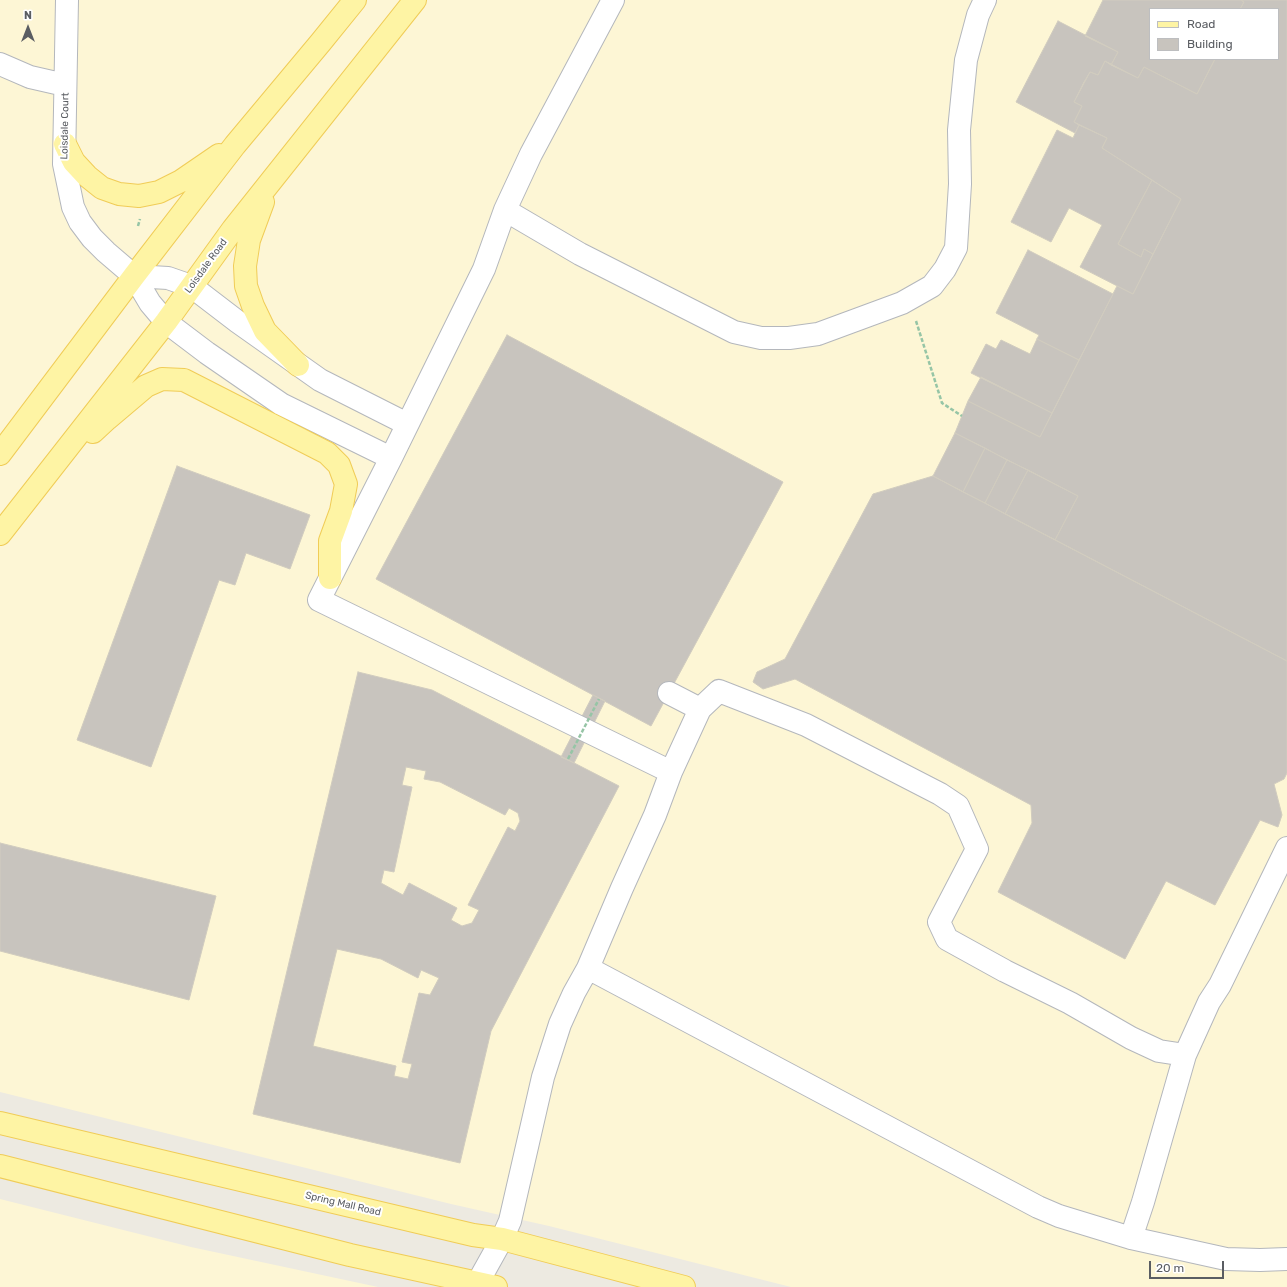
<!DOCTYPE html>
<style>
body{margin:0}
#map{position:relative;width:1287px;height:1287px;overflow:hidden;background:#edeae1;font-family:Rubik,sans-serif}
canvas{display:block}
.legend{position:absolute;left:1149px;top:8px;width:130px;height:52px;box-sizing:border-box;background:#fff;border:1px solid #bdbec0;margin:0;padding:5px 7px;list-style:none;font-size:12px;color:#5a5d62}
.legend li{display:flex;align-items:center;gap:8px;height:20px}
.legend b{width:20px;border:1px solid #bdbec0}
.north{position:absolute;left:8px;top:8px;width:40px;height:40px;-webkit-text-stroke:3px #fff;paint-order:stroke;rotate:0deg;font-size:11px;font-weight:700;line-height:16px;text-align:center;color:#5a5d62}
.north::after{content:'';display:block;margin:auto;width:14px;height:18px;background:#5a5d62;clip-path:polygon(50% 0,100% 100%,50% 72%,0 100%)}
.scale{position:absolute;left:1149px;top:1261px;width:75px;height:18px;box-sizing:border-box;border:2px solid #5a5d62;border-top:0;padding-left:5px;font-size:12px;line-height:14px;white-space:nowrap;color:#5a5d62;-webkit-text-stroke:3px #fff;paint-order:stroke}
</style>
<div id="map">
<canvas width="1287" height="1287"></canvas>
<ul class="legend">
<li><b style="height:5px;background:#fef4a4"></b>Road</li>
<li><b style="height:11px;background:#c8c4be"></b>Building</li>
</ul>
<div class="north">N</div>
<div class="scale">20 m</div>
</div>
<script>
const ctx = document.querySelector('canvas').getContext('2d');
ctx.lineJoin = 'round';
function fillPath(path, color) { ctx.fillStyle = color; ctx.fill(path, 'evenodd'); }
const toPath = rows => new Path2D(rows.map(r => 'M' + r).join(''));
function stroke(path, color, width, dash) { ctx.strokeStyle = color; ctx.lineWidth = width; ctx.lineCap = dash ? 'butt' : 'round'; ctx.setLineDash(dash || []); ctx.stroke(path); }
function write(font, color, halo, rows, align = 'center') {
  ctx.font = font + ' Rubik,sans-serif'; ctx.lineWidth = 4; ctx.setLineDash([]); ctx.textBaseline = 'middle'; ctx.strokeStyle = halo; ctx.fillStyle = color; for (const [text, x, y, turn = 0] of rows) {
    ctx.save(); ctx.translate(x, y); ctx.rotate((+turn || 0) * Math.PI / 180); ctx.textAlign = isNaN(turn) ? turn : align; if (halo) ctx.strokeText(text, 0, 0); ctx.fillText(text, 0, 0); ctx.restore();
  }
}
fillPath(toPath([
 [0,0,1287,0,1287,1287,791,1287,549,1226,451,1204,0,1092],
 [1150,9,1278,9,1278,59,1150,59],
 [0,1199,191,1247,378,1287,0,1287]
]), '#fdf6d5');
const building = toPath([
 [1103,0,1241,0,1244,2,1240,9,1150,9,1150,59,1215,59,1197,94,1144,67,1138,78,1111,65,1118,52,1085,36,1103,0],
 [1241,0,1287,0,1287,661,1055,540,1078,496,955,433,968,401,1040,437,1117,286,1133,294,1181,199,1102,148,1107,138,1074,122,1082,106,1074,102,1090,72,1098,75,1105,61,1138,78,1144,67,1197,94,1215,59,1278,59,1278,9,1240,9,1244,2,1241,0],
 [1058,21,1118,52,1111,65,1105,61,1098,75,1090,72,1084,82,1074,102,1082,106,1074,122,1079,125,1075,133,1016,102,1058,21],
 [1079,125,1107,138,1102,148,1152,180,1118,244,1141,257,1144,249,1153,254,1133,294,1080,267,1102,225,1069,208,1051,242,1011,222,1057,130,1073,138,1079,125],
 [1152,180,1181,199,1153,254,1144,249,1141,257,1118,244,1152,180],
 [1028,250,1113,294,1079,360,1037,339,1039,335,996,313,1028,250],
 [507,335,783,482,651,726,376,579,507,335],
 [1037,339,1079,360,1052,413,971,373,986,344,996,349,1001,340,1030,354,1037,339],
 [981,377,1052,413,1040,437,968,401,981,377],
 [955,433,985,448,963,492,933,476,955,433],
 [985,448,1007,460,985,503,963,492,985,448],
 [1007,460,1028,470,1005,514,985,503,1007,460],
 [177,466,310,515,290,569,246,553,235,585,219,580,151,767,77,740,177,466],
 [1028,470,1078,496,1055,540,1005,514,1028,470],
 [933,476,1287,661,1287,773,1284,779,1274,784,1282,815,1278,827,1260,820,1215,905,1166,881,1125,959,998,892,1032,823,1031,805,795,679,763,689,753,682,757,672,785,659,873,494,933,476],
 [358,672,432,690,619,786,491,1031,460,1163,253,1114,358,672],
 [406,767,426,771,424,779,440,782,505,815,509,808,518,813,520,821,515,831,508,827,468,905,479,910,472,923,462,926,451,920,457,908,409,883,403,895,381,883,384,870,394,872,412,787,402,785,406,767],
 [337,949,381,959,418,978,421,970,439,978,430,995,419,993,402,1062,412,1064,408,1079,394,1076,396,1066,313,1046,337,949],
 [593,695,605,701,574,763,561,757,593,695],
 [0,843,216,896,189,1000,0,951,0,843]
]);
fillPath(building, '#c8c4be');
stroke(building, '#d1ccbf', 1);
const minor = toPath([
 [67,0,64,164,73,207,80,222,92,238,106,252,134,276,150,303,166,322,207,353,281,404,391,458],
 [0,64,30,77,65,85],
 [505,210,580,254,734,332,761,338,789,338,818,334,902,303,932,286,945,269,956,248,960,184,959,130,966,60,978,15,985,0],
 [134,276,168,278,191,286,238,322,320,380,407,424],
 [669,693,700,709],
 [671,772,700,709,719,691,806,725,940,794,958,806,977,849,939,922,947,939,1005,971,1070,1003,1131,1038,1159,1051,1185,1055,1209,1002,1220,985,1287,848],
 [588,968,1038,1207,1059,1216,1131,1238,1226,1259,1260,1260,1287,1259],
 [1131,1238,1143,1202,1185,1055],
 [478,1282,502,1239,510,1221,543,1077,560,1024,574,993,588,968,622,888,655,815,671,772,319,600,391,458,484,269,505,210,531,154,613,0]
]);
const major = toPath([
 [65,144,74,162,87,176,102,188,119,194,139,196,159,192,181,181,219,155],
 [263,202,249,240,245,266,246,286,253,306,265,331,298,365],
 [93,432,107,419,146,386,162,379,184,380,327,453,339,465,346,484,341,511,330,541,330,578],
 [0,454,134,276,235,145,321,42,355,0],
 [0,534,166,322,233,229,415,0],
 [0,1123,473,1235,502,1239,684,1287],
 [0,1166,350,1255,496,1287]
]);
stroke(minor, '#b4b7bc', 24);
stroke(major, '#f0cc57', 24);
stroke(toPath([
 [138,226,140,219],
 [916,321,942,403,962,416]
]), '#96c5a6', 2.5, [4, 2]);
stroke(minor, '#fff', 22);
stroke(major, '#fef4a4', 22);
stroke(toPath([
 [568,759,599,699]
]), '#96c5a6', 2.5, [4, 2]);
write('10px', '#5a5d62', '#fff', [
 ["Loisdale Court",65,126,-89],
 ["Loisdale Road",206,266,-54],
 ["Spring Mall Road",343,1204,13]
]);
</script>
